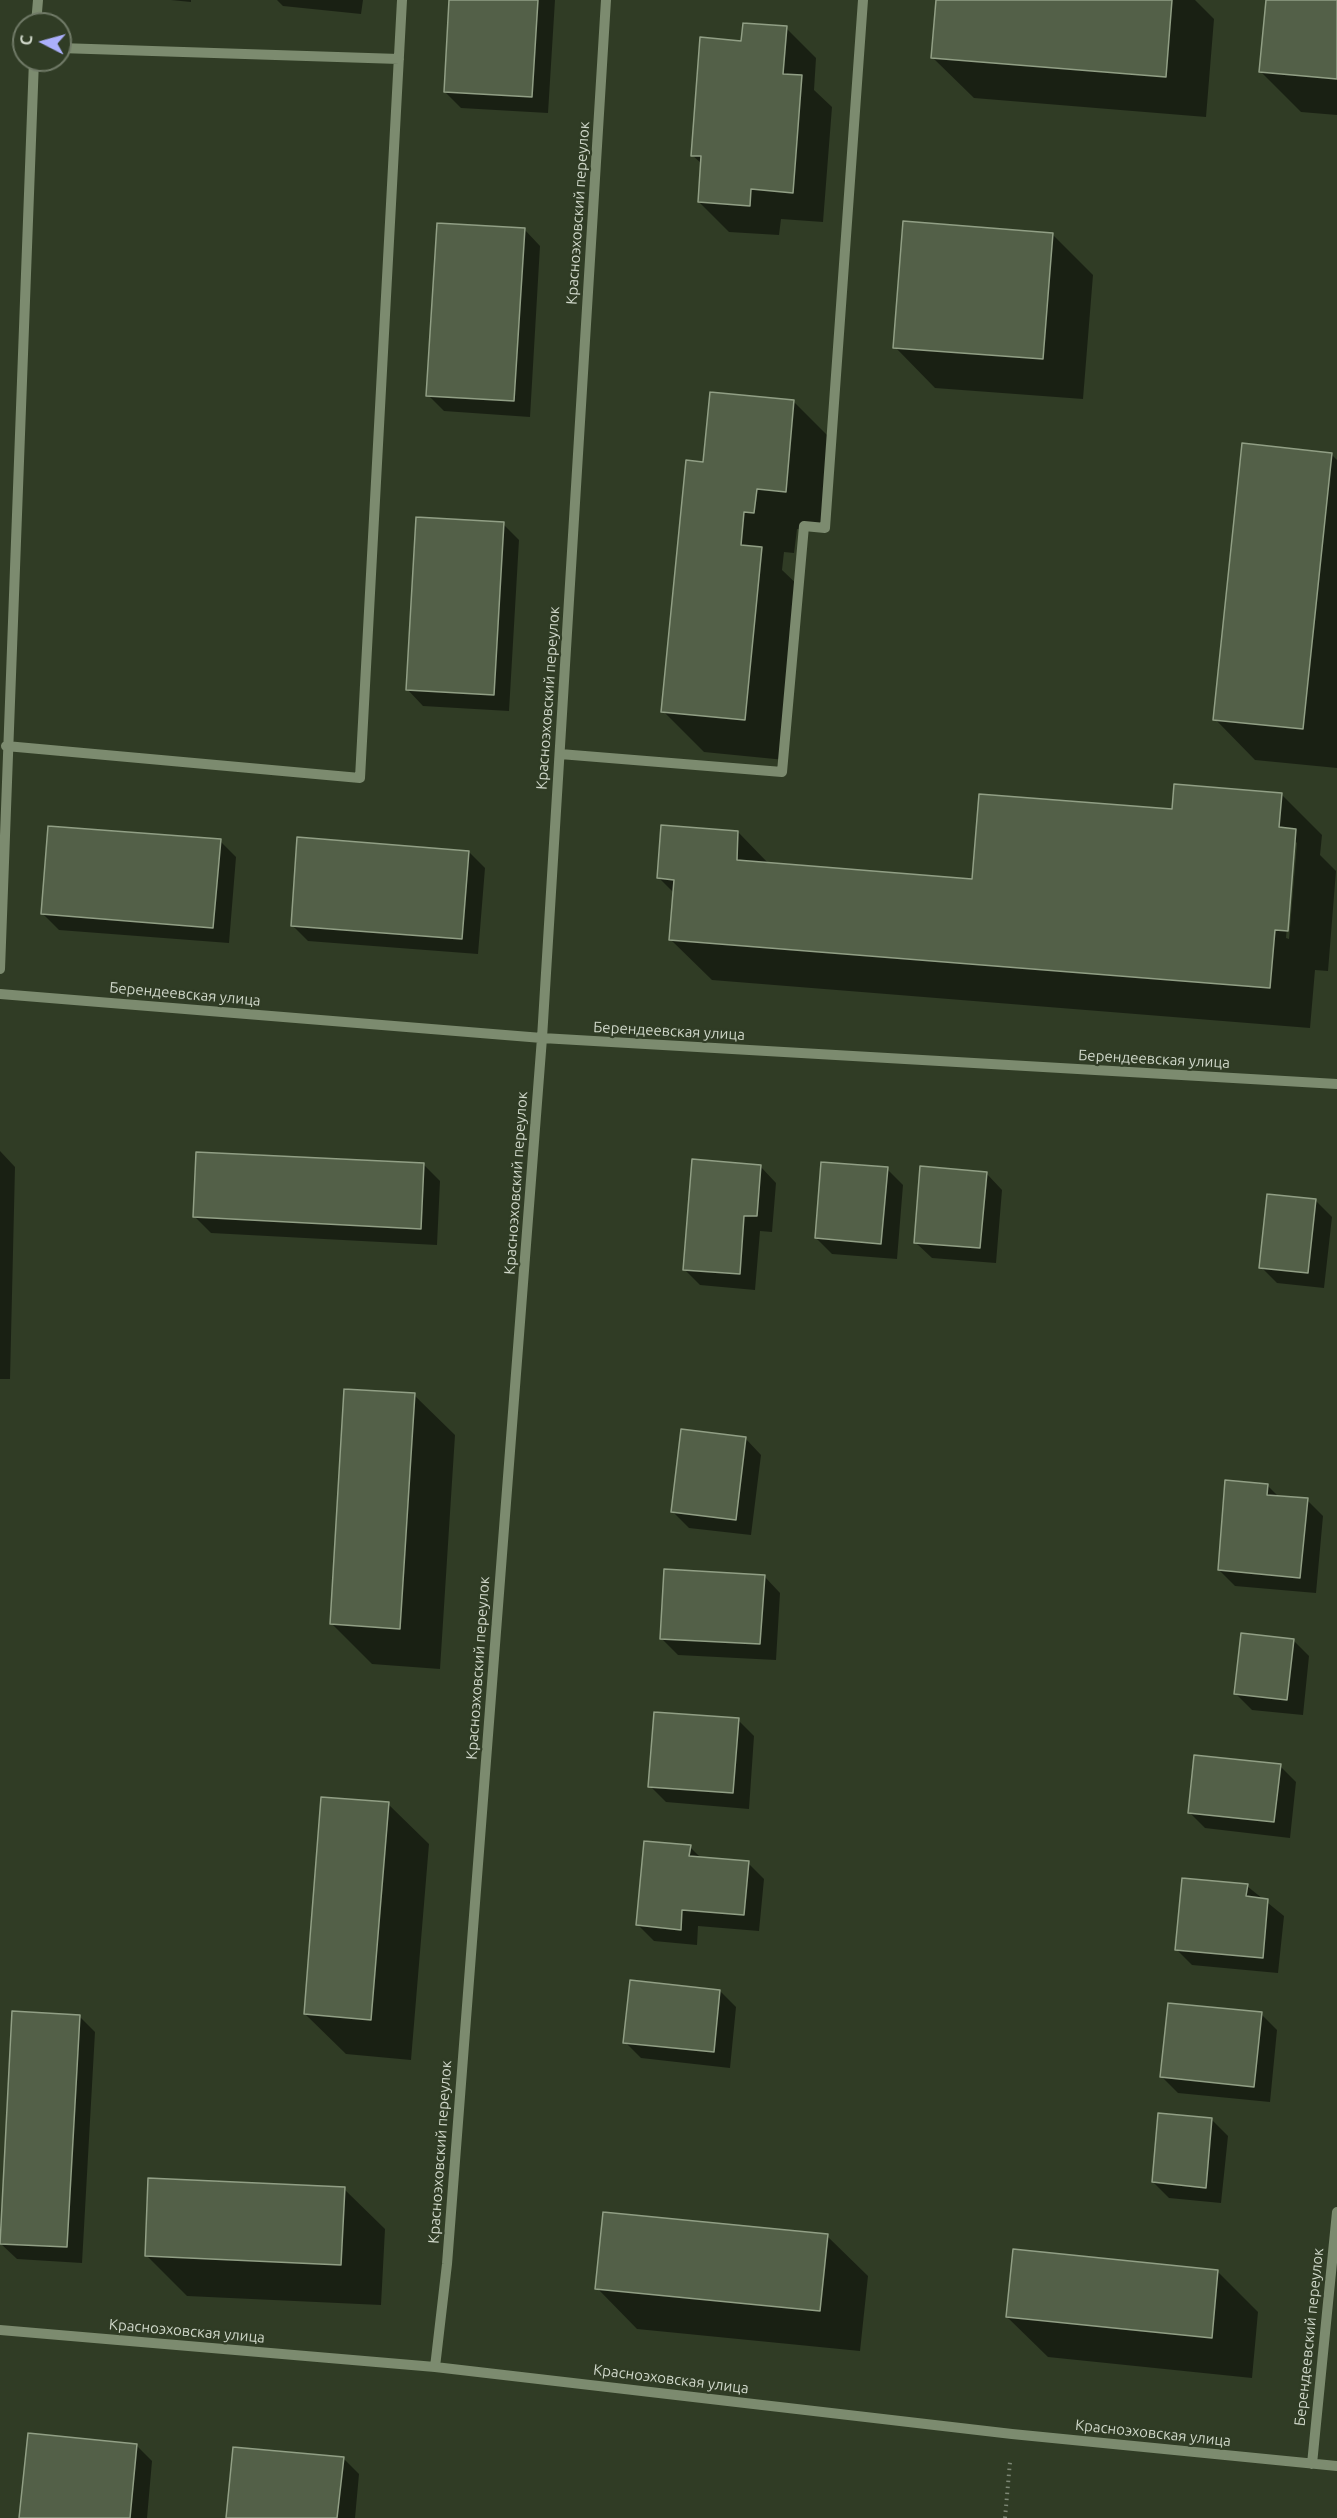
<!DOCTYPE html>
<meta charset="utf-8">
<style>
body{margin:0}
#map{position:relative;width:1337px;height:2518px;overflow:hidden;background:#303c25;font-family:Ubuntu,sans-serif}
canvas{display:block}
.north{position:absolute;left:12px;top:12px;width:60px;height:60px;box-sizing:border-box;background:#303c25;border:2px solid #707a67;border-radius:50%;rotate:276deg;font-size:16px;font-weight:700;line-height:24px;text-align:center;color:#cfd7c9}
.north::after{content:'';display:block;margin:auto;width:21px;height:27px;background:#abaffb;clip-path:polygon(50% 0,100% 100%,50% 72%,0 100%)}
</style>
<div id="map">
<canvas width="1337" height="2518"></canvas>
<div class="north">С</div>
</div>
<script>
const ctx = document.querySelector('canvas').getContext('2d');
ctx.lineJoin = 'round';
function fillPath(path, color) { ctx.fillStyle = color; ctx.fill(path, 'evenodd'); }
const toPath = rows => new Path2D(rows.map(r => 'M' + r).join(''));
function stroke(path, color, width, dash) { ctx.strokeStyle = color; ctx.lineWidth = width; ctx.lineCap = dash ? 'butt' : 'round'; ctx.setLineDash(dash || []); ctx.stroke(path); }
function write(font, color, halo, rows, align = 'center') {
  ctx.font = font + ' Ubuntu,sans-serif'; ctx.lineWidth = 4.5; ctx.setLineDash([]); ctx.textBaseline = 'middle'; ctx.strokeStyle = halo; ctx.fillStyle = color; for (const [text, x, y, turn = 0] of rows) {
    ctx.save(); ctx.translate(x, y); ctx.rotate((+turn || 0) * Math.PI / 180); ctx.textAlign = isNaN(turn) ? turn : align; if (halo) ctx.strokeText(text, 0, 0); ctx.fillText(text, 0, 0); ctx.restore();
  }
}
fillPath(toPath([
 [171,0,191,0,191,2],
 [277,0,363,0,361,14,283,6],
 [451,0,555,0,548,113,461,108,445,92],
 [937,0,1195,0,1214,19,1206,117,974,98,933,58],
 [1267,0,1337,0,1337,115,1301,112,1260,71],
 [786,28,816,58,814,90,832,107,823,222,781,219,779,235,729,232,699,202,702,164,692,155,743,42],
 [524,229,540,246,530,417,444,411,428,395],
 [1052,234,1093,275,1083,399,935,388,895,347],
 [794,402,834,442,826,532,797,529,794,553,784,552,782,570,802,589,785,760,704,752,663,711,704,463],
 [1331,454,1337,460,1337,768,1255,760,1215,719],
 [503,524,519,540,509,711,423,706,407,689],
 [1281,794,1322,835,1320,855,1336,871,1328,971,1315,970,1310,1028,712,980,671,940,675,894,659,878,738,832,769,864,974,880,1174,811],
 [1294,840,1297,843,1289,939,1286,938],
 [220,841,236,857,229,943,59,930,43,914],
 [469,852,485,868,478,954,308,941,292,925],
 [0,1151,15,1167,10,1379,0,1379],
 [424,1165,440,1181,437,1245,211,1233,195,1217],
 [760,1166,776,1183,772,1232,760,1231,755,1290,700,1285,684,1269],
 [887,1169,903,1185,897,1259,832,1254,816,1238],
 [986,1173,1002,1190,996,1263,932,1258,915,1242],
 [1315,1200,1332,1217,1324,1288,1277,1283,1261,1267],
 [414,1395,455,1435,440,1669,372,1664,332,1624],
 [745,1438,761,1455,751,1535,689,1528,673,1512],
 [1267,1485,1279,1497,1307,1500,1323,1516,1316,1593,1235,1586,1219,1570],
 [764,1576,780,1593,776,1660,678,1655,661,1638],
 [1293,1640,1309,1656,1303,1715,1252,1710,1236,1694],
 [738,1720,754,1736,749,1809,666,1802,650,1786],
 [1280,1766,1296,1782,1290,1838,1205,1828,1189,1812],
 [388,1804,429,1844,411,2060,346,2054,305,2014],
 [690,1847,702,1859,748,1863,764,1879,759,1931,698,1926,697,1945,654,1941,638,1925],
 [1247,1886,1284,1916,1278,1973,1192,1965,1176,1949],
 [720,1991,736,2007,730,2068,641,2058,625,2042],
 [1261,2014,1277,2030,1270,2102,1178,2093,1161,2076],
 [79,2016,95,2032,82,2263,17,2259,0,2243],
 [1212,2120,1228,2136,1221,2203,1169,2198,1153,2182],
 [344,2189,385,2229,381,2305,187,2296,147,2256],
 [827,2236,868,2276,860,2351,637,2329,597,2288],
 [1217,2271,1258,2312,1252,2378,1048,2357,1007,2317],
 [136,2445,152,2461,147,2518,21,2518],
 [343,2458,359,2474,355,2518,228,2518]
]), '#0007');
const building = toPath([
 [449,0,538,0,532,97,444,92,449,0],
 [936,0,1172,0,1166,77,931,58,936,0],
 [1266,0,1337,0,1337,79,1259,72,1266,0],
 [743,23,787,26,783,74,802,75,793,193,751,189,750,206,698,202,701,156,691,156,700,37,741,41,743,23],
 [903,221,1053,233,1043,359,893,348,903,221],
 [437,223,525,228,514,401,426,396,437,223],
 [710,392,794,400,786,492,757,489,754,513,744,512,741,545,762,547,745,720,661,712,686,460,703,462,710,392],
 [1242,443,1332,453,1303,729,1213,720,1242,443],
 [416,517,504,522,494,695,406,690,416,517],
 [1174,784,1282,793,1279,827,1296,829,1288,931,1275,930,1270,988,669,940,674,880,657,878,661,825,738,831,737,860,972,879,979,794,1172,809,1174,784],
 [48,826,221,839,213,928,41,914,48,826],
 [297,837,469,851,462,939,291,926,297,837],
 [196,1152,424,1163,421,1229,193,1217,196,1152],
 [692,1159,761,1165,757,1216,744,1216,740,1274,683,1270,692,1159],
 [821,1162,888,1167,881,1244,815,1238,821,1162],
 [920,1166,987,1172,980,1248,914,1243,920,1166],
 [1267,1194,1316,1199,1308,1273,1259,1268,1267,1194],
 [344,1389,415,1393,400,1629,330,1624,344,1389],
 [681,1429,746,1437,736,1520,671,1512,681,1429],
 [1225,1480,1268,1484,1267,1495,1308,1498,1300,1578,1218,1570,1225,1480],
 [664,1569,765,1575,760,1644,660,1639,664,1569],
 [1241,1633,1294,1639,1287,1700,1234,1694,1241,1633],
 [654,1712,739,1718,733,1793,648,1787,654,1712],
 [1194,1755,1281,1764,1274,1822,1188,1813,1194,1755],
 [321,1797,389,1802,371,2020,304,2014,321,1797],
 [644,1841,691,1845,689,1856,749,1861,744,1915,682,1910,681,1930,636,1925,644,1841],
 [1182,1878,1248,1884,1246,1896,1268,1899,1263,1958,1175,1950,1182,1878],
 [630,1980,720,1990,714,2052,623,2043,630,1980],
 [1168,2003,1262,2012,1254,2087,1160,2077,1168,2003],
 [12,2011,80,2015,67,2247,0,2244,12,2011],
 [1158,2113,1212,2118,1206,2188,1152,2182,1158,2113],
 [148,2178,345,2187,341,2265,145,2256,148,2178],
 [603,2212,828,2234,820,2311,595,2289,603,2212],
 [1013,2249,1218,2270,1212,2338,1006,2317,1013,2249],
 [28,2433,137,2444,130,2518,19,2518,28,2433],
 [233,2447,344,2457,337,2518,226,2518,233,2447]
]);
fillPath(building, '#536048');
stroke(building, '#919f85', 1.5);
stroke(toPath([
 [1005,2518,1010,2462]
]), '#7d8775', 4, [1.5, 4.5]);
stroke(toPath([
 [36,24,38,0],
 [60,48,399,59],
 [6,746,360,778,402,0],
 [560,754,782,772,804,526,825,528,863,0],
 [0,969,34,60],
 [0,994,542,1038,1337,1084],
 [0,2330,435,2367,1012,2434,1337,2466],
 [435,2367,447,2264,542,1038,606,0],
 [1312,2464,1337,2212]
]), '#7c8b6f', 10);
write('15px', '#cfd7c9', '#303c25', [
 ["Красноэховский переулок",578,213,-86],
 ["Красноэховский переулок",548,698,-86],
 ["Берендеевская улица",185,994,5],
 ["Берендеевская улица",669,1031,3],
 ["Берендеевская улица",1154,1059,3],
 ["Красноэховский переулок",516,1183,-86],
 ["Красноэховский переулок",478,1668,-86],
 ["Красноэховский переулок",440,2152,-86],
 ["Красноэховская улица",187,2331,5],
 ["Берендеевский переулок",1309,2337,-84],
 ["Красноэховская улица",671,2379,7],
 ["Красноэховская улица",1153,2433,6]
]);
</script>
